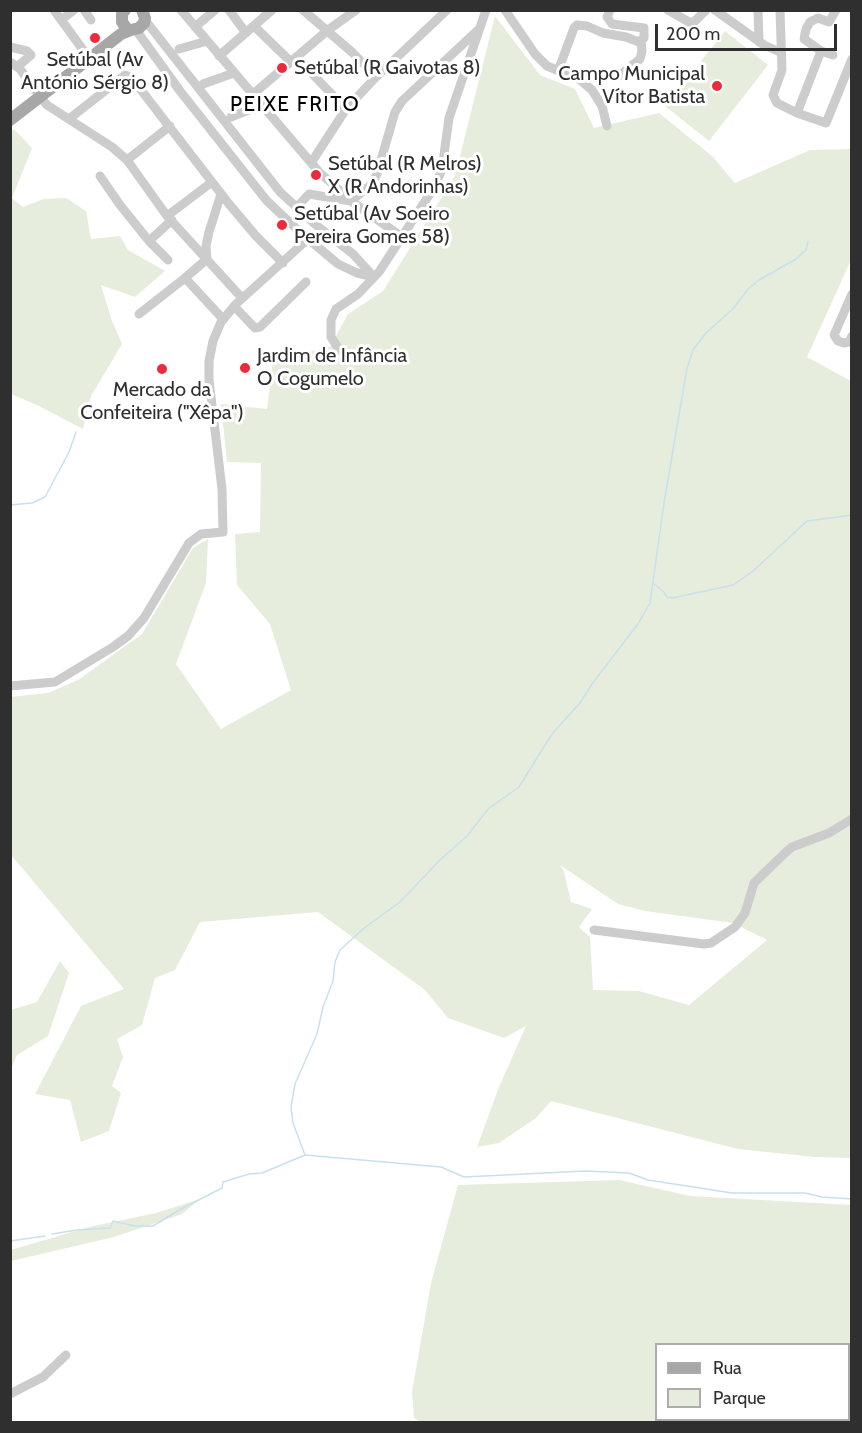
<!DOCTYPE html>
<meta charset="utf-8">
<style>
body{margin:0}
#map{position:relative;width:862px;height:1433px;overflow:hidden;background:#fff;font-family:Cabin,sans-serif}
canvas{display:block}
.frame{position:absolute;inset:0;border:12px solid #2f2f2f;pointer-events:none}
.legend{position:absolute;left:655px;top:1343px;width:195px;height:78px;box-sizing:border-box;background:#fff;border:2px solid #acacac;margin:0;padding:8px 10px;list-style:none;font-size:18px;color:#2f2f2f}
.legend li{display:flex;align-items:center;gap:12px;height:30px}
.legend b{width:30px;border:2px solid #acacac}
.scale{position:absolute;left:655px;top:24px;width:182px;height:27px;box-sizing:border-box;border:3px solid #2f2f2f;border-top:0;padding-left:8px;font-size:18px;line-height:21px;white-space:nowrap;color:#2f2f2f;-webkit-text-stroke:4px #fff;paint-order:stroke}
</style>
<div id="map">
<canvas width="862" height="1433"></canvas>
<div class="frame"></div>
<ul class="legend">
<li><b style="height:8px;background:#a7a7a7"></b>Rua</li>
<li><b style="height:16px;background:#e6eddc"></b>Parque</li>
</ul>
<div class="scale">200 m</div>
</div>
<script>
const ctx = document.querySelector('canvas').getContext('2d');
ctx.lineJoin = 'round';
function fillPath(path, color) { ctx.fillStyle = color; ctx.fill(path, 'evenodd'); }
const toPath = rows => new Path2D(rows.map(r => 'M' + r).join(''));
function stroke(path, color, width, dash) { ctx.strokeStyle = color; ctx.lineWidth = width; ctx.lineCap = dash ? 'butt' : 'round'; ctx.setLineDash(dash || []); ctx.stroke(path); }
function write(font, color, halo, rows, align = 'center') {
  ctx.font = font + ' Cabin,sans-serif'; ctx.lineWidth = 6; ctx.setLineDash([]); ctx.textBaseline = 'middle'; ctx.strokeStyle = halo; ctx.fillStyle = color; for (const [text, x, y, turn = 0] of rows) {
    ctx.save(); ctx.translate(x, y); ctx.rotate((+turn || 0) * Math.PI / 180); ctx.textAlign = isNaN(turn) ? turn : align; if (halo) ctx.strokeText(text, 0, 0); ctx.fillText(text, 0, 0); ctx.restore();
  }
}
fillPath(toPath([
 [495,16,540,75,575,89,594,128,659,113,712,156,735,183,810,150,851,149,851,260,807,357,851,381,851,1158,815,1157,738,1149,551,1101,536,1118,499,1143,477,1147,499,1087,526,1026,504,1038,448,1018,425,990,318,912,200,922,175,970,155,978,142,1025,117,1039,123,1057,112,1086,121,1093,109,1131,81,1142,70,1100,35,1094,81,1006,124,989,11,855,10,697,48,693,78,680,142,634,193,548,208,539,206,583,176,664,221,729,291,690,270,624,237,585,235,534,260,532,261,463,227,462,221,404,267,409,273,360,330,347,348,314,383,291,455,176],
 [560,865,618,904,645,911,733,923,767,940,689,1005,639,991,593,990,590,937,579,927,592,909,571,902,564,872],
 [725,31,768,65,709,141,665,106],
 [14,129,32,148,12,198,23,207,44,199,66,198,86,211,91,239,120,236,128,250,165,271,135,297,101,285,112,321,122,344,91,396,83,429,39,406,11,394,10,133],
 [60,961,69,973,48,1036,17,1055,11,1069,11,1010,37,1002],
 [619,1180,690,1196,851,1205,851,1422,421,1422,414,1418,412,1392,431,1283,458,1185],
 [656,1344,848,1344,848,1420,656,1420],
 [200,1199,182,1214,114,1237,11,1261,11,1250,89,1227,156,1213]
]), '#e6eddc');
stroke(toPath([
 [10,505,32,503,45,497,69,452,76,432],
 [654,584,664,592,667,597,672,598,733,585,752,572,807,521,852,515],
 [305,1155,293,1123,291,1107,295,1084,317,1034,323,1007,333,981,335,962,340,950,363,929,400,902,440,860,467,836,488,809,519,787,552,734,579,704,592,684,638,624,650,603,664,503,687,368,693,350,706,333,733,309,748,289,759,280,796,259,806,250,808,242],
 [52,1234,77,1230,110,1228,113,1221,135,1226,153,1226,181,1209,222,1188,223,1182,249,1174,262,1173,305,1155,441,1167,464,1177,585,1171,629,1173,648,1180,732,1193,805,1193,822,1197,852,1199],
 [10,1241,45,1236]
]), '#c8e0ee', 1.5);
stroke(toPath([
 [54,10,86,54],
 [84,10,91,20],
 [181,10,319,172,351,201,402,237],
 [229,10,246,33],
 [303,10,353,53,376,77],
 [505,10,535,54,547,66,579,79,592,90,602,106,607,126],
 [668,10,689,22,694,22,706,10],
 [715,10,764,45,780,52],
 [758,10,759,42],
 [780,10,782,70,773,95,777,103,797,113,826,123,852,59],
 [61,20,74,10],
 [145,20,280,192,316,225,353,254,374,277],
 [254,26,291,62],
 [195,27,215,10],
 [136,30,180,91,267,201,301,233,338,264,357,273,374,277],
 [10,47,27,51,31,55,17,67],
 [179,49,207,41],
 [821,51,804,39,806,29,810,22,818,18,829,22,836,10],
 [219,56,272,10],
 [296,57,346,109],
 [10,62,20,69,36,91],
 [558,71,574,28,577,25,587,26,603,33,626,37,639,42,644,38,644,28,612,24,607,17,610,10],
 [619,76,640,59,642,51,641,40],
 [203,84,234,73],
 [252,95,328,30,356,10],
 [40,97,47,105,112,147,127,160,167,216,242,298],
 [797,113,821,51,833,55],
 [231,117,261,105],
 [69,119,125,75,131,77,229,204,256,236,283,263],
 [127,160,170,126],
 [311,163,346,109,376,77,447,10],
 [100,176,120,205,149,241,168,260],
 [296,208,309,194,351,201,372,184,377,174,395,112,402,101,478,30],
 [167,216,212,182],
 [149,241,172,220],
 [207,259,185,278,223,319],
 [207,259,206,246,209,232,221,194],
 [852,294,834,335,838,341,844,343,849,342,852,336],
 [234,306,251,324,255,328,260,327,306,282],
 [139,314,185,278],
 [340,351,331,337,331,320,336,309,358,294,379,272,435,186,442,169,449,118,486,10],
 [10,686,55,682,113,647,128,636,144,618,189,543,201,534,223,532,222,489,209,380,209,361,213,341,221,322,236,304,308,239,316,235,331,236],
 [594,930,704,944,711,943,735,927,745,913,754,883,785,853,792,847,829,833,852,819],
 [10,1394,43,1377,66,1355]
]), '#ccc', 9);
stroke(toPath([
 [125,10,122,14,122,22,127,29,131,30,139,28,144,23,145,18,142,10],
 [10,120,121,34,131,30]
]), '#a7a7a7', 12);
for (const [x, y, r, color] of [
 [95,38,6,"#ed2a3c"],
 [282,68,6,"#ed2a3c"],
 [717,86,6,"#ed2a3c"],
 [316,175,6,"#ed2a3c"],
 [282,225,6,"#ed2a3c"],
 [245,368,6,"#ed2a3c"],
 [162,369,6,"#ed2a3c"]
]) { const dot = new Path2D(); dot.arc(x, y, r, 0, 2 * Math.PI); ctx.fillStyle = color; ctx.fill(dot); stroke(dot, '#fff', 2); }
write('20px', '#2f2f2f', '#fff', [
 ["Setúbal (Av",95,60,"center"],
 ["António Sérgio 8)",95,83,"center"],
 ["Setúbal (R Gaivotas 8)",294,68],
 ["Campo Municipal",705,74,"right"],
 ["Vítor Batista",705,97,"right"],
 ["Setúbal (R Melros)",328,164],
 ["X (R Andorinhas)",328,187],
 ["Setúbal (Av Soeiro",294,214],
 ["Pereira Gomes 58)",294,237],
 ["Jardim de Infância",257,356],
 ["O Cogumelo",257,379],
 ["Mercado da",162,390,"center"],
 ["Confeiteira (\"Xêpa\")",162,413,"center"]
], 'left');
ctx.letterSpacing = '1.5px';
write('21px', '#000', '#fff', [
 ["PEIXE FRITO",295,105]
]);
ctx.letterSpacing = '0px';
</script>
